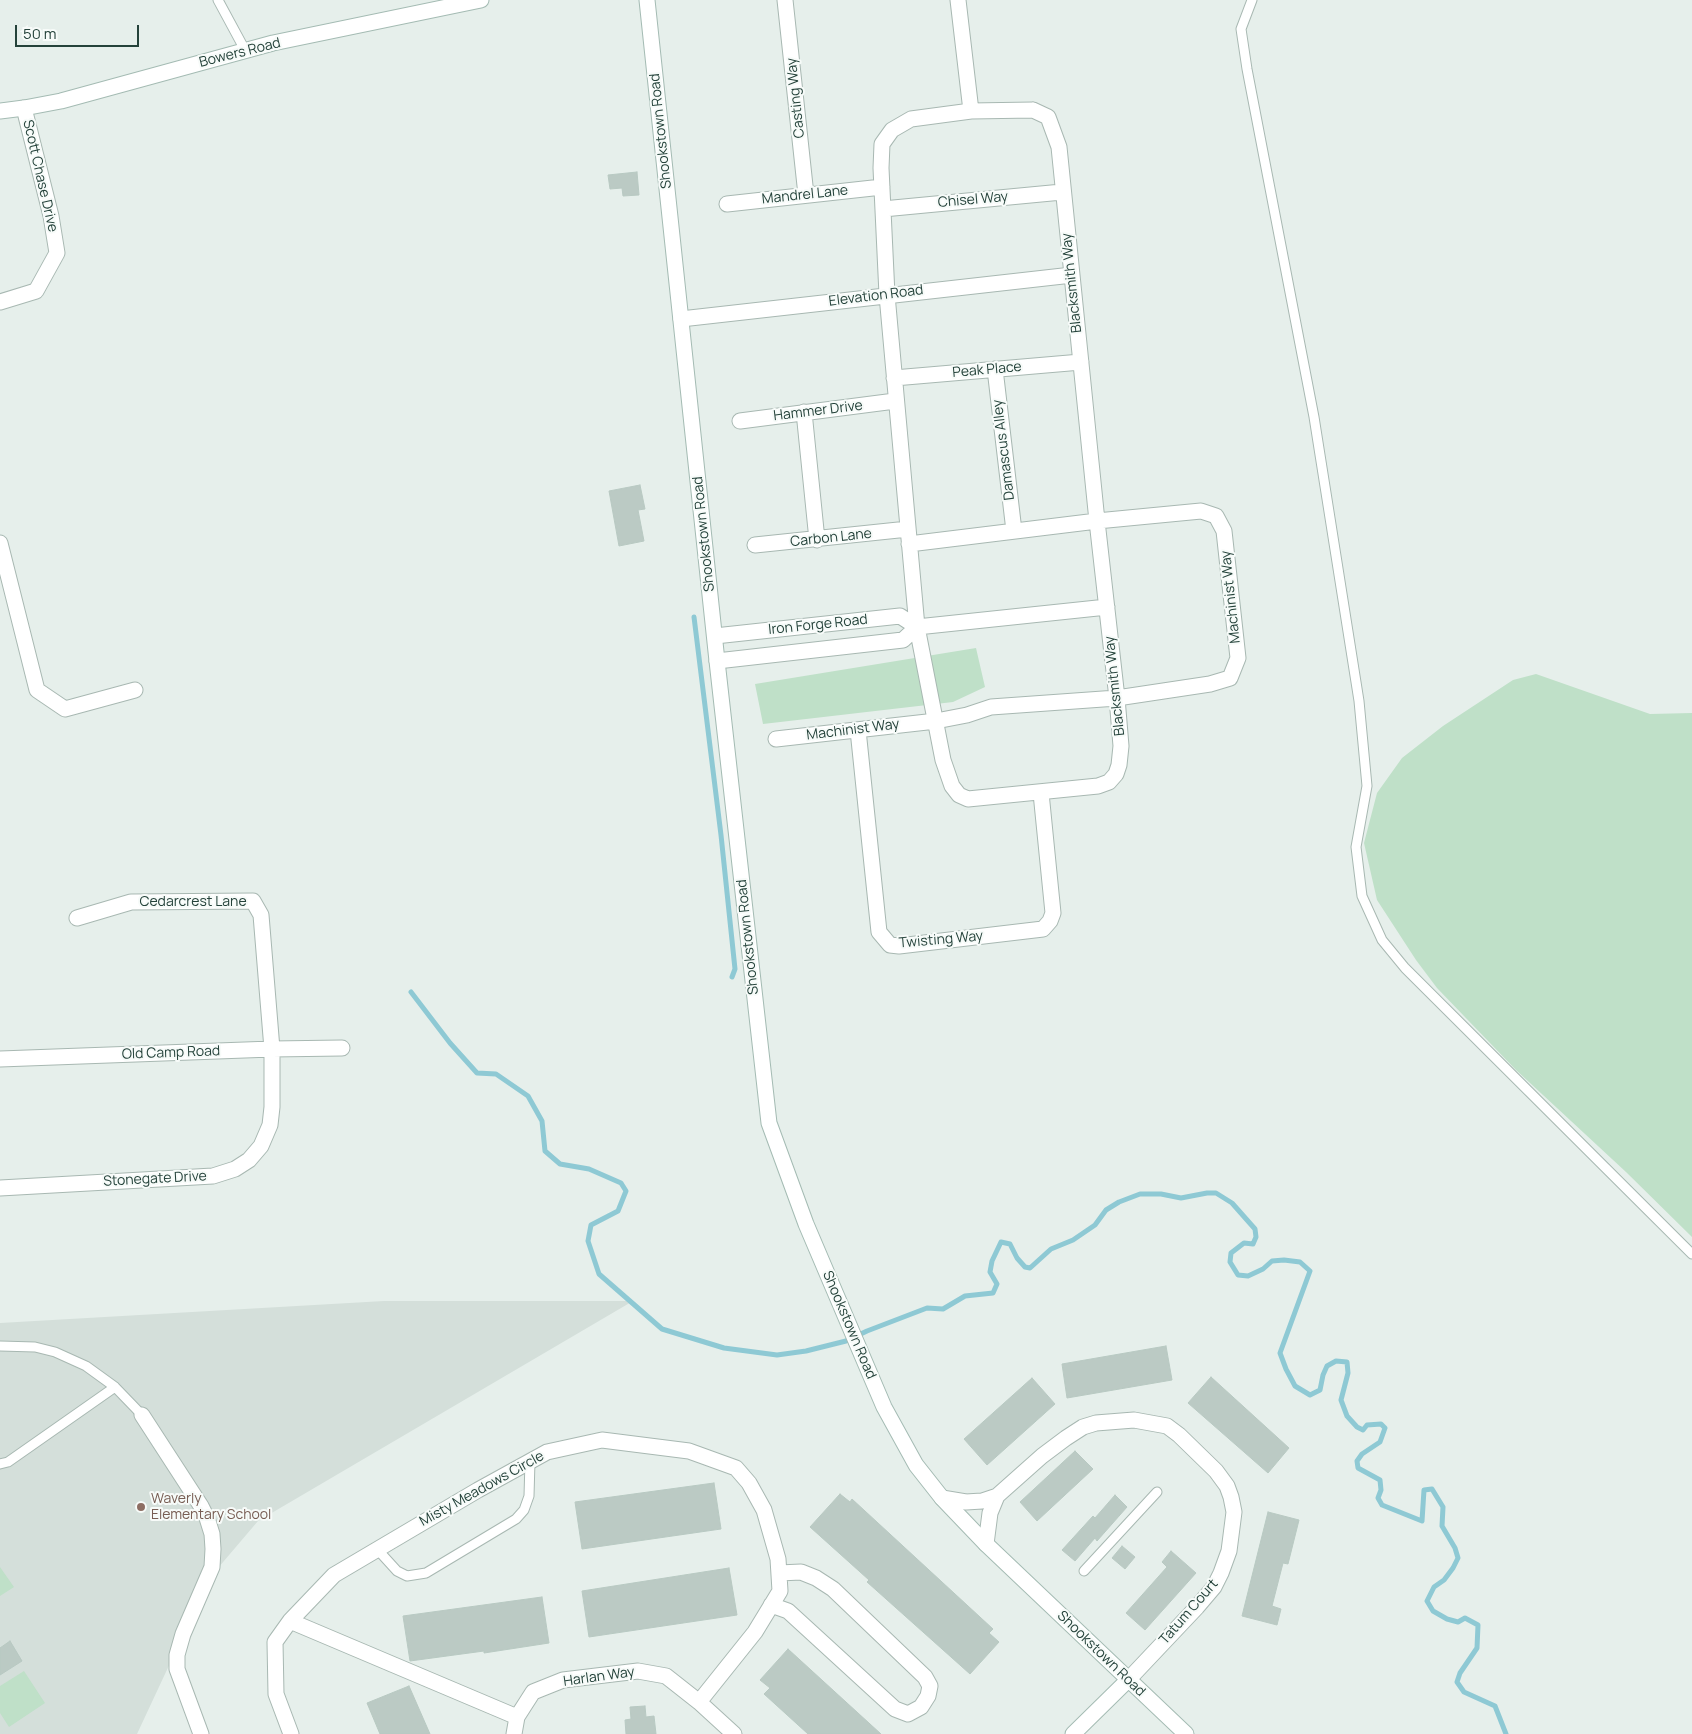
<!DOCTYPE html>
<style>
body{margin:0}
#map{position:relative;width:1692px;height:1734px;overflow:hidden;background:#e6efeb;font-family:Manrope,sans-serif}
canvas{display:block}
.scale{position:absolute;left:15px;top:25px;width:124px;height:22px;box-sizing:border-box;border:2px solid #24423a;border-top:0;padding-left:6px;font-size:15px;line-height:18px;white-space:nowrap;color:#24423a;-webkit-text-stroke:4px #f7fbf9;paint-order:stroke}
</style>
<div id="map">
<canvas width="1692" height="1734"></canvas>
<div class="scale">50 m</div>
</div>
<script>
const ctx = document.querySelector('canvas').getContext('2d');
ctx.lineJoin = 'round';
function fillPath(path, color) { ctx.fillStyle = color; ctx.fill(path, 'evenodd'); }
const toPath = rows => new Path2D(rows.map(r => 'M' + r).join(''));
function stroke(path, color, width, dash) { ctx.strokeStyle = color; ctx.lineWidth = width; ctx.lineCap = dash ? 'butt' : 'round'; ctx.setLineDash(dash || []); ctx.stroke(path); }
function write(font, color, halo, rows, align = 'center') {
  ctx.font = font + ' Manrope,sans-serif'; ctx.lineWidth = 4; ctx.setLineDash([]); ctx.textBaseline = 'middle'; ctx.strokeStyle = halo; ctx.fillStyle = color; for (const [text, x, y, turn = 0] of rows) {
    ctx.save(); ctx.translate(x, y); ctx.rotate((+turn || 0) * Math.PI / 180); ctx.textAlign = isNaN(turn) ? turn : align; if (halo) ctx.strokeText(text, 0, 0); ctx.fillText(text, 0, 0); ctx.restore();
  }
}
fillPath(toPath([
 [384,1301,633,1301,258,1521,218,1568,172,1659,137,1734,0,1734,0,1323]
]), '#d4dfda');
fillPath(toPath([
 [976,648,985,687,953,702,763,724,755,684],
 [1536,674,1650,714,1692,713,1692,1237,1626,1172,1516,1070,1437,988,1416,960,1377,900,1364,843,1377,793,1402,758,1443,726,1513,680],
 [0,1567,14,1587,0,1596],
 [24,1671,45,1703,9,1727,0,1713,0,1686]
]), '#bfe0c8');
stroke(toPath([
 [694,617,721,835,735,969,732,977],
 [411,992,450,1043,477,1073,496,1074,528,1096,542,1121,545,1151,560,1164,589,1169,621,1183,626,1191,618,1211,591,1225,588,1241,599,1274,662,1329,724,1348,777,1355,806,1351,846,1341,867,1331,927,1308,943,1309,965,1296,993,1293,997,1284,990,1272,992,1261,1001,1242,1010,1244,1017,1258,1025,1267,1030,1268,1051,1249,1073,1240,1095,1225,1106,1210,1119,1202,1140,1194,1161,1194,1181,1198,1207,1193,1216,1193,1232,1203,1255,1229,1256,1237,1253,1244,1244,1243,1231,1253,1230,1262,1238,1275,1248,1276,1263,1269,1272,1261,1284,1260,1300,1262,1310,1271,1280,1353,1286,1369,1295,1386,1310,1395,1320,1390,1323,1375,1327,1366,1336,1361,1347,1362,1348,1373,1341,1400,1347,1416,1357,1427,1363,1430,1367,1425,1381,1424,1385,1428,1380,1442,1362,1454,1357,1461,1358,1468,1380,1480,1381,1490,1378,1498,1382,1505,1422,1521,1424,1490,1432,1489,1443,1507,1442,1526,1455,1548,1458,1558,1453,1568,1444,1580,1434,1587,1427,1601,1433,1611,1447,1619,1458,1622,1465,1618,1478,1625,1477,1648,1460,1673,1457,1682,1464,1692,1495,1706,1506,1734]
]), '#8ec9d4', 5);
const building = toPath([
 [637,172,639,195,623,196,622,188,610,189,608,175,637,172],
 [640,485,645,509,638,510,644,541,619,546,609,491,640,485],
 [1166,1346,1172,1380,1067,1398,1062,1364,1166,1346],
 [1211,1377,1289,1448,1268,1473,1188,1403,1211,1377],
 [1032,1378,1055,1404,987,1465,964,1439,1032,1378],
 [1075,1451,1093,1469,1037,1521,1020,1502,1075,1451],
 [714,1483,721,1529,582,1549,575,1502,714,1483],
 [840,1494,850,1502,852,1499,993,1629,989,1633,999,1642,970,1674,867,1582,869,1580,810,1527,840,1494],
 [1115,1495,1127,1507,1097,1541,1095,1538,1075,1561,1062,1550,1093,1516,1095,1518,1115,1495],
 [1268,1512,1299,1520,1288,1564,1283,1563,1272,1606,1281,1609,1277,1625,1242,1616,1268,1512],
 [1122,1546,1135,1557,1125,1569,1112,1558,1122,1546],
 [1171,1551,1196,1573,1145,1630,1126,1613,1167,1567,1162,1562,1171,1551],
 [729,1568,737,1615,589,1637,582,1591,729,1568],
 [542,1597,549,1643,484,1653,484,1651,410,1661,403,1616,542,1597],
 [10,1641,22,1661,0,1675,0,1648,10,1641],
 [788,1649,881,1734,808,1734,764,1694,770,1688,760,1680,788,1649],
 [409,1686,430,1734,380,1734,367,1703,409,1686],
 [645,1706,646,1717,654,1716,656,1734,626,1734,625,1720,631,1719,630,1707,645,1706]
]);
fillPath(building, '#bbcac4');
stroke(building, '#b8c9c2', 1);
const lane = toPath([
 [218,0,245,50],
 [1252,0,1241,29,1247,69,1314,417,1359,701,1367,786,1356,847,1362,896,1382,940,1405,968,1692,1254],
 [0,1346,35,1347,55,1352,86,1366,115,1387,142,1415],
 [0,1464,8,1462,115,1387],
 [377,1549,397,1571,407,1576,426,1573,516,1519,524,1510,529,1496,530,1461],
 [1084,1571,1157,1492]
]);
const street = toPath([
 [785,0,806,195],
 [958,0,971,111],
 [1033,110,1048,117,1059,147,1097,521,1117,698,1121,746,1119,765,1116,774,1109,782,1098,786,968,799,959,795,952,786,943,760,917,627,887,295,881,168,882,144,892,130,911,119,971,111,1033,110],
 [727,204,882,187],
 [883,209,1062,192],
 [0,302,36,291,57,253,51,216,24,108],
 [681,319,1072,275],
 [995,369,1014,531],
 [894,378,1081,362],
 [804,412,817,540],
 [740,421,895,401],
 [0,543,37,690,65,709,135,690],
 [755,545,908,529],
 [715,636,900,616,917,627],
 [717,661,903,640,917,627,1107,607],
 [858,730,879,932,890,945,899,946,1043,929,1050,921,1053,913,1041,793],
 [776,739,936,721,967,715,991,707,1117,698,1210,684,1230,678,1238,658,1224,531,1216,516,1201,511,1097,521,909,544],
 [0,1059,272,1049,342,1048],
 [0,1188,213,1176,235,1169,249,1160,261,1146,270,1125,272,1107,272,1049,261,915,253,901,131,902,77,918],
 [142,1415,201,1506,207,1518,212,1534,213,1549,212,1567,183,1634,177,1655,177,1669,201,1734],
 [942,1498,966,1502,982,1501,997,1496,1042,1456,1066,1438,1083,1427,1096,1423,1134,1420,1167,1426,1179,1435,1216,1471,1227,1486,1231,1497,1234,1512,1229,1551,1221,1573,1214,1587,1197,1607,1128,1680],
 [986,1544,990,1513,997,1496],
 [771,1605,788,1611,895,1709,908,1714,921,1707,928,1696,930,1686,925,1677,833,1589,816,1578,801,1572,779,1573],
 [290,1621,517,1717],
 [291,1734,276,1694,275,1642,290,1621,334,1575,478,1490,547,1452,602,1440,689,1451,736,1468,749,1483,764,1510,778,1559,780,1591,755,1632,699,1702],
 [514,1734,517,1717,533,1692,563,1680,638,1671,666,1676,699,1702,734,1734]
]);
const secondary = toPath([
 [647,0,717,661,769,1123,806,1224,884,1407,916,1465,942,1498,986,1544,1186,1734],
 [0,111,24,108,61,101,273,43,481,0],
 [1073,1734,1128,1680]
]);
stroke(lane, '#a8b8b2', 11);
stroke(street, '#a8b8b2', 17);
stroke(secondary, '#a4bbb3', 17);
stroke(lane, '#fff', 9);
stroke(street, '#fff', 15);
stroke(secondary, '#fff', 15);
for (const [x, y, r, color] of [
 [141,1507,5,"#8d6e63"]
]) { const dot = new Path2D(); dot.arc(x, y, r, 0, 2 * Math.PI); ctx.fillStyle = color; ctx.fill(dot); stroke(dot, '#f7fbf9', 2); }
write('14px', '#24423a', '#f7fbf9', [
 ["Bowers Road",240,53,-14],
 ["Casting Way",796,98,-96],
 ["Shookstown Road",661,131,-96],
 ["Scott Chase Drive",40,176,77],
 ["Mandrel Lane",805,195,-6],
 ["Chisel Way",973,200,-5],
 ["Blacksmith Way",1072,283,-96],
 ["Elevation Road",876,296,-7],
 ["Peak Place",987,370,-5],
 ["Hammer Drive",818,411,-7],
 ["Damascus Alley",1004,450,-97],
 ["Shookstown Road",704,534,-96],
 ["Carbon Lane",831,538,-6],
 ["Machinist Way",1231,597,-96],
 ["Iron Forge Road",818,625,-6],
 ["Blacksmith Way",1115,686,-96],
 ["Machinist Way",853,730,-7],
 ["Cedarcrest Lane",193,902],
 ["Shookstown Road",748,937,-96],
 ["Twisting Way",941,940,-5],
 ["Old Camp Road",171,1053,-2],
 ["Stonegate Drive",155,1179,-3],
 ["Shookstown Road",849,1325,67],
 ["Misty Meadows Circle",482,1489,-29],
 ["Tatum Court",1189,1612,-49],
 ["Shookstown Road",1101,1654,44],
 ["Harlan Way",599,1677,-8]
]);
write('14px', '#785e54', '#f7fbf9', [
 ["Waverly",151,1499],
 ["Elementary School",151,1515]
], 'left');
</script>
